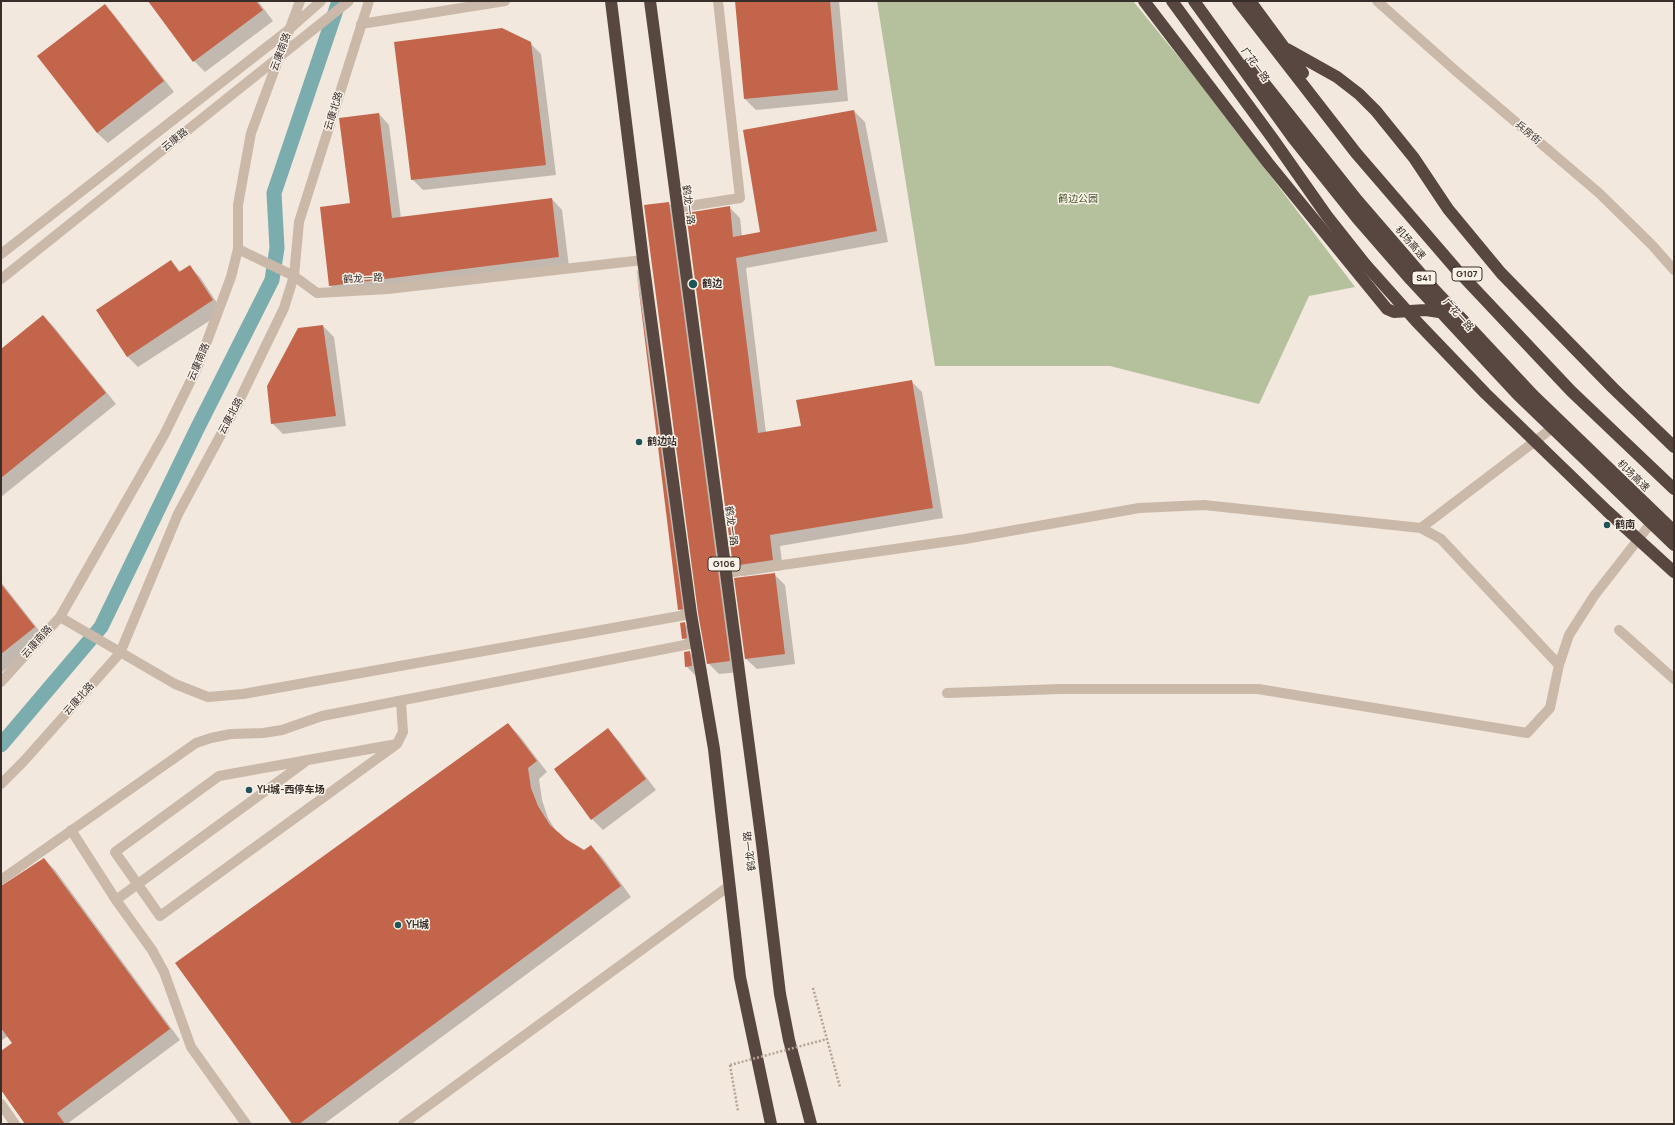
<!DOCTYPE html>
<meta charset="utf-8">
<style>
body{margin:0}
#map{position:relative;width:1675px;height:1125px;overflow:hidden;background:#f2e8dd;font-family:Manrope,sans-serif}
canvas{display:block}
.frame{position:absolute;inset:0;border:2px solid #372d29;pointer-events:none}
</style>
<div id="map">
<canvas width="1675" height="1125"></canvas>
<div class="frame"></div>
</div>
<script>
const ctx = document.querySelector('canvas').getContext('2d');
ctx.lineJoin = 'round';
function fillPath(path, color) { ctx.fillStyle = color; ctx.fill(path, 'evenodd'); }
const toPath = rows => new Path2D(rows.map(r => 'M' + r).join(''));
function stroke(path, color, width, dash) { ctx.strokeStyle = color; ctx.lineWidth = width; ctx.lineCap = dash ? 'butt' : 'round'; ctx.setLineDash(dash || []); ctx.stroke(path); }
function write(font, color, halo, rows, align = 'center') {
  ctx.font = font + ' Manrope,"Noto Sans SC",sans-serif'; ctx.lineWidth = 3; ctx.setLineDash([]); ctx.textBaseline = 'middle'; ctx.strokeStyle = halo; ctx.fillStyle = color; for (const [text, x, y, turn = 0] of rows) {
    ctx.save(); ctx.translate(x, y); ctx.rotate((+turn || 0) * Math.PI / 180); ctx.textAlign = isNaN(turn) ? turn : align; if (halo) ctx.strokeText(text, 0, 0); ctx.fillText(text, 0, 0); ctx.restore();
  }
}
fillPath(toPath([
 [877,1,1133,1,1199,82,1355,287,1309,296,1259,404,1110,366,935,366]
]), '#b5c19d');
fillPath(toPath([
 [149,1,258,1,273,21,205,72,194,61],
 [736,1,839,1,848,101,756,110,745,99],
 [105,5,115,16,174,92,108,143,97,133],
 [530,43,541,54,556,175,423,190,412,179],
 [854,111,865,122,888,242,746,268,766,433,802,426,911,381,922,392,943,518,780,546,783,570,744,576,734,565,729,207,740,218,742,236,762,233],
 [379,114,389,125,401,218,552,199,562,210,569,267,341,296,330,285],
 [669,203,680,214,740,672,719,674,708,663],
 [171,261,181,272,189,266,200,277,223,312,138,367,127,356],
 [637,270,647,279,690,620,679,609],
 [43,316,54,327,116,404,1,497,1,350],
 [323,326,334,337,346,426,283,434,272,423],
 [774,574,785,585,795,664,757,669,746,659],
 [1,582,45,638,1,673],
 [684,623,695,634,694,649,683,638],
 [689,652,700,663,697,677,686,666],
 [508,724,519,735,547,772,539,779,542,800,548,818,558,834,584,852,591,846,602,857,631,897,324,1124,294,1124],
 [608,730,619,741,656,790,603,830,592,819,555,769],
 [44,859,55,870,180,1040,67,1124,26,1124,1,1089,1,1052,13,1043,8,1036,1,1041,1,887]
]), '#0003');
stroke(toPath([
 [1,745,101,627,197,429,272,280,277,248,274,193,339,1]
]), '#7cadae', 15);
fillPath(toPath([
 [148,1,256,1,263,10,193,62],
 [735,1,830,1,838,90,744,99],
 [105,4,164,81,97,133,37,56],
 [502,28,531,42,546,165,411,180,394,42],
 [854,110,877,231,736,258,758,433,801,426,796,400,912,380,933,508,770,535,773,560,733,566,686,213,730,206,733,237,760,232,743,130],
 [379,113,392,218,552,198,559,257,329,286,320,207,350,203,339,118],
 [669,202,730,661,707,664,698,613,644,205],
 [171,260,179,272,190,265,213,300,127,357,96,310],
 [636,267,683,609,678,610],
 [43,315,106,393,1,478,1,349],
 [323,325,336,416,271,424,267,386,298,328],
 [775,573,785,654,745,659,734,578],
 [1,584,35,627,1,654],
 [685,622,687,638,682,639,680,623],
 [690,651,692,666,685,667,684,652],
 [508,723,537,761,528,768,531,788,538,806,550,825,566,839,584,850,591,845,621,886,299,1124,292,1124,175,963],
 [608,728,646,779,591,820,554,769],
 [44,858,170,1029,57,1113,65,1124,25,1124,1,1090,1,1051,12,1043,1,1028,1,886]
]), '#c3654a');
stroke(toPath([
 [813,988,840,1087],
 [730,1065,738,1111]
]), '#b6a293', 2.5, [2, 2]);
stroke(toPath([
 [1377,1,1457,72,1599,193,1652,245,1674,270],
 [361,24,505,1],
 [676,208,740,198,718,1],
 [238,249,294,276,317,293,388,289,643,260],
 [1,254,286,32,321,1],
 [1,279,349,1],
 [1421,528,1551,429],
 [726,573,965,539,1139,508,1204,505,1421,528,1441,539,1559,665],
 [60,617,175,684,208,697,243,694,691,614],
 [1619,630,1674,679],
 [1,682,60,617,164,435,197,368,231,277,238,249,238,205,251,133,300,1],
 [947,693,1060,689,1258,689,1527,733,1550,708,1559,665,1569,635,1594,596,1651,523],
 [397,744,160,916,115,852,219,776,397,744,403,732,401,702],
 [1,784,24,761,120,653,178,514,238,403,284,308,294,276,299,222,369,1],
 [71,830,116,900,152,950,164,972,191,1047,246,1124],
 [1,880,196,743,211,738,231,734,263,733,282,730,322,716,695,643],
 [116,900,305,762],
 [1,1104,15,1124],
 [403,1124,729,886]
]), '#cab8a9', 10);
stroke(toPath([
 [611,1,643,260,691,614,714,749,740,977,771,1124],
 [650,1,762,844,780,994,789,1040,811,1124],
 [1144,1,1268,163,1387,309,1394,312,1426,310,1439,312],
 [1172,1,1273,139,1327,216,1365,264],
 [1194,1,1293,138,1357,218,1411,280,1518,395,1674,545],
 [1238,1,1356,153,1456,269,1571,391,1674,489],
 [1250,1,1303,73],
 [1287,49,1337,77,1359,94,1376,111,1414,158,1448,209,1501,273,1613,388,1674,447],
 [1249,64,1357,200,1433,288,1533,395,1674,531]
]), '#584740', 12);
stroke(toPath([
 [730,1065,827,1039]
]), '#b6a293', 2.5, [2, 2]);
stroke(toPath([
 [1365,264,1416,321,1485,393,1607,511,1674,572]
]), '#584740', 12);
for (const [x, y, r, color] of [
 [693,284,5,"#1f5558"],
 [639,442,4,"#1f5558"],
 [1607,525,4,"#1f5558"],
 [249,790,4,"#1f5558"],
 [398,925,4,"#1f5558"]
]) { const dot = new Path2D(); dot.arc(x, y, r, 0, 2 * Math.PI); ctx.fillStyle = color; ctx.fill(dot); stroke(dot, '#f9f2e9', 1.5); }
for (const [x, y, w] of [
 [1467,274,30],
 [1424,278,24],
 [724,564,32]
]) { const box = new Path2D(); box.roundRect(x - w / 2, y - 7, w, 14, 3); ctx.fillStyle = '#f9f2e9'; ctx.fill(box); stroke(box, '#372d29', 1); }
write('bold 9px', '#372d29', null, [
 ["G107",1467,274],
 ["S41",1424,278],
 ["G106",724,564]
]);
write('10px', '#372d29', '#f9f2e9', [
 ["云康南路",281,52,-70],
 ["广花一路",1255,65,54],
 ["云康北路",334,111,-73],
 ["兵房街",1528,133,40],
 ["云康路",175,140,-39],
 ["鹤龙一路",688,205,83],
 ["机场高速",1410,243,49],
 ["鹤龙一路",363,279,-3],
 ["广花一路",1458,315,48],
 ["云康南路",199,362,-67],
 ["云康北路",231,416,-62],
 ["机场高速",1633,476,44],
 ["鹤龙一路",731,526,82],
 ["云康南路",37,642,-48],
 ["云康北路",79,699,-48],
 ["鹤龙一路",750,851,-97]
]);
write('10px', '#47552d', '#f9f2e9', [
 ["鹤边公园",1078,199]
]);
write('bold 10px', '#372d29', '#f9f2e9', [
 ["鹤边",702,284],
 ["鹤边站",647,442],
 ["鹤南",1615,525],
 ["YH城-西停车场",257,790],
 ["YH城",406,925]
], 'left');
</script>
